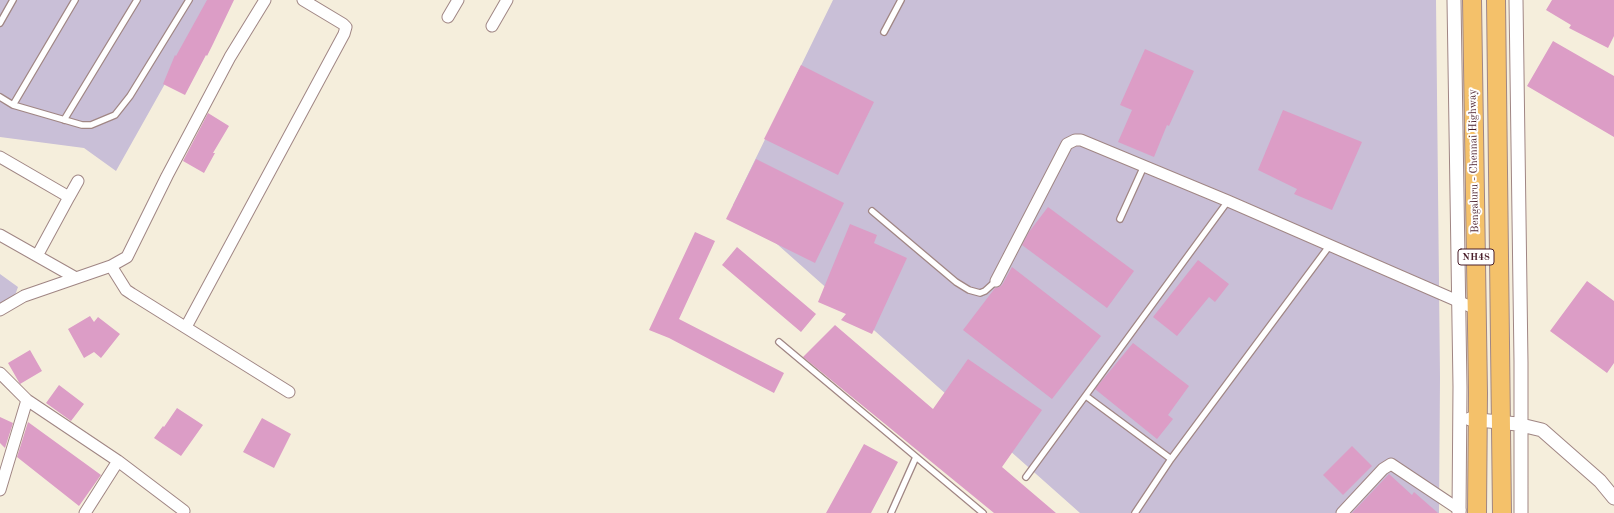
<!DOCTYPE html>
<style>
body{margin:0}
canvas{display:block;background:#f5eedc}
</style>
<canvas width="1614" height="513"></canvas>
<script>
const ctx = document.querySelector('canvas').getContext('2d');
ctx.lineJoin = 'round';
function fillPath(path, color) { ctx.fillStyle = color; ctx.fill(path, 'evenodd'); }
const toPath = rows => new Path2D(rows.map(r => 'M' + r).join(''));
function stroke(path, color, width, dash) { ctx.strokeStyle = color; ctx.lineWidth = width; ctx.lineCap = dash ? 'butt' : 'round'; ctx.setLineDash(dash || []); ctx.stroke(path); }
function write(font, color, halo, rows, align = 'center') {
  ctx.font = font + ' "Old Standard TT",serif'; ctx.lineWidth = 4; ctx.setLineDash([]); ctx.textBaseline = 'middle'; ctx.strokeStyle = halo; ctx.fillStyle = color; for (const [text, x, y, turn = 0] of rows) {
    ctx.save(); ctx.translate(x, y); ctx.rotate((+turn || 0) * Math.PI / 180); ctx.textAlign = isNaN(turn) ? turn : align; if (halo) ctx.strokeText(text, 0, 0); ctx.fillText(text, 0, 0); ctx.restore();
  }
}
fillPath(toPath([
 [0,0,212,0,116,171,84,148,0,137],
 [833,0,1436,0,1440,378,1439,513,1080,513,733,205],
 [0,274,18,287,9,312,0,314]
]), '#c9bfd7');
fillPath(toPath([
 [207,0,234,0,213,44,207,56,206,55,185,95,163,84,175,55,176,56],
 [1552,0,1614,0,1614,36,1608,48,1569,28,1571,25,1546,10],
 [1553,41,1614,76,1614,137,1527,86],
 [1145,49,1194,71,1169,126,1167,125,1154,157,1118,142,1132,110,1120,105],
 [801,65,874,102,838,175,764,139],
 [1283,110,1362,142,1332,210,1294,194,1297,189,1258,170],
 [208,113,229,126,213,153,215,153,204,173,183,161],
 [756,159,844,203,815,263,726,219],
 [1048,207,1134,271,1107,308,1022,245,1029,232],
 [850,224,877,235,874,243,907,258,872,334,841,320,846,314,818,302],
 [695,232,715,241,679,319,784,373,774,393,669,338,649,330],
 [737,247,816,314,801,332,722,265],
 [1198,260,1229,284,1215,302,1209,297,1177,336,1153,317],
 [1012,267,1101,336,1052,399,963,330,995,288,999,287,1002,285],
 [1587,281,1614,301,1614,363,1607,373,1550,331],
 [90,316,94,322,98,317,120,334,101,358,94,352,84,358,68,329],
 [835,325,933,409,968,359,1042,410,1002,467,1056,513,994,513,803,357],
 [1133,343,1189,386,1168,415,1173,419,1157,439,1095,389],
 [30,350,42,371,20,384,8,363],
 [59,385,84,404,71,421,46,403],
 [177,408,203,425,181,456,154,438,163,426,164,427],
 [0,417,13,423,5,448,0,443],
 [262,418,291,434,274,468,243,452],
 [28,422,101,475,79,506,17,457],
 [864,444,898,462,871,513,826,513],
 [1352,446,1372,466,1343,495,1323,475],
 [1389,474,1412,495,1414,492,1438,513,1352,513]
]), '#dc9dc6');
const service = toPath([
 [0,23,13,0],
 [884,32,901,0],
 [0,97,13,105,82,125,91,125,115,115,130,96,189,0],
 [13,105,75,0],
 [64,120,137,0],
 [872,211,956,282,969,290,980,293,985,291,996,281],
 [1120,219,1144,166],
 [779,342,983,513],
 [1086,396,1171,459],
 [1026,477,1228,201],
 [891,513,916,457],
 [1135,513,1171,459,1330,245]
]);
const minor = toPath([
 [448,17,458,0],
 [492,26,507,0],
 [0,157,69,197,37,256],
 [69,197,78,181],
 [0,235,76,278],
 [111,266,126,290,132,294,289,392],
 [996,281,1067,144,1075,140,1081,140,1228,201,1476,309],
 [0,310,24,296,111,266,127,257,167,176,230,57,265,0],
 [186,327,344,34,346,27,343,24,303,0],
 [0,373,27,400,118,461,184,511],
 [0,490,27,400],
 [85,513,118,461],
 [1342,513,1383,469,1391,464,1460,510]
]);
const tertiary = toPath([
 [1454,0,1460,387,1459,513],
 [1516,0,1521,362,1521,513],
 [1470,419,1517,424,1542,430,1600,481,1614,498]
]);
const trunk = toPath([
 [1472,0,1478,393,1477,513],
 [1496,0,1502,513]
]);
stroke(service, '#a08684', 8);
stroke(minor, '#a08684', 13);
stroke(tertiary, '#a08684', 15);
stroke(trunk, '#a08684', 20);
stroke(service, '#fff', 5.5);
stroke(minor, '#fff', 11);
stroke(tertiary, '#fff', 13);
stroke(trunk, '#f4c16a', 18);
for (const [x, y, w] of [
 [1476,257,36]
]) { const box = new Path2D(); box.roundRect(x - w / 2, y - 8, w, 16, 3); ctx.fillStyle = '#fff'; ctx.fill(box); stroke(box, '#4a1f2b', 1); }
write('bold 10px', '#4a1f2b', null, [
 ["NH48",1476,257]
]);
write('11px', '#4a1f2b', '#fff', [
 ["Bengaluru - Chennai Highway",1474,161,-91]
]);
</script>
